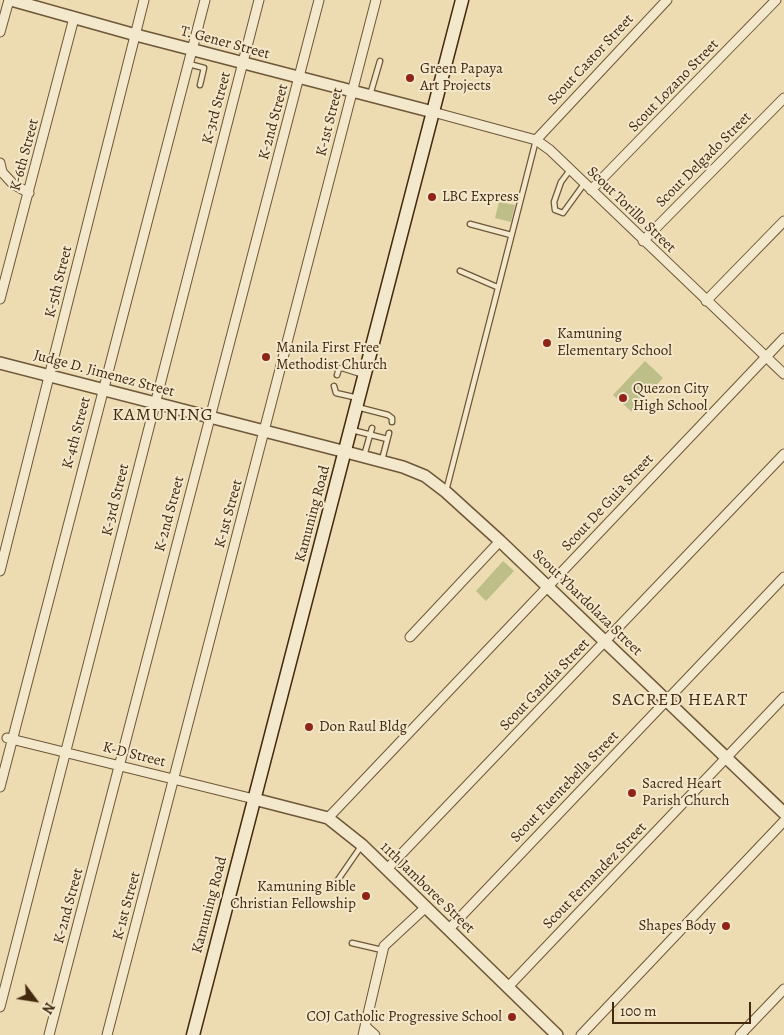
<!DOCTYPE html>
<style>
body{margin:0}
#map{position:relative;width:784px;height:1035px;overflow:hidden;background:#eddbb1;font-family:Alegreya,serif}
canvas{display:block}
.north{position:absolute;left:10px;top:975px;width:50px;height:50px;-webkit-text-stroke:4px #f3e8cc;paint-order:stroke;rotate:121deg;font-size:14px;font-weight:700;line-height:20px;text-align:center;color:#432910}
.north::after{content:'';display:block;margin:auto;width:18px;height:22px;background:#432910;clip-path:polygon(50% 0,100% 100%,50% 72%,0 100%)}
.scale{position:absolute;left:612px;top:1002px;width:139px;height:22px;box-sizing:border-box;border:2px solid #432910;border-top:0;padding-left:6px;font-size:15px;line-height:18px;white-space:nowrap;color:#432910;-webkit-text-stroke:4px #f3e8cc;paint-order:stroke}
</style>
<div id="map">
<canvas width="784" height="1035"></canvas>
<div class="north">N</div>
<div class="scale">100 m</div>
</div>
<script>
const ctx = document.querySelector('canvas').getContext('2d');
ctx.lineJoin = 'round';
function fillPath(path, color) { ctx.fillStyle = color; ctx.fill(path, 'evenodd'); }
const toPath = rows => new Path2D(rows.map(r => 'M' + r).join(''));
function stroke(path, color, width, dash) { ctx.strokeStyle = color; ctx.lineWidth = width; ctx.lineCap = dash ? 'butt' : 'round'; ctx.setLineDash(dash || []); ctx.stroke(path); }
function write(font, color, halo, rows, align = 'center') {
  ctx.font = font + ' Alegreya,serif'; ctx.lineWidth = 4; ctx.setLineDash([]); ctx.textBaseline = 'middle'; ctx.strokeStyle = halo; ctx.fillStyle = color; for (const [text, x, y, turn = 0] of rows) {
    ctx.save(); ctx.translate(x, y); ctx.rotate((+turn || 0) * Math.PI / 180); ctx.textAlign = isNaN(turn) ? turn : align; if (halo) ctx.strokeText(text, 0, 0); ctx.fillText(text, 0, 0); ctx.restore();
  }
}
fillPath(toPath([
 [499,202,515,205,511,222,495,218],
 [645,361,663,378,632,412,613,395],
 [503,561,514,571,486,601,476,591]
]), '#bdbe88');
const service = toPath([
 [189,64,204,68,200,85],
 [370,95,380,61],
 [570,170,561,182,554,202,555,210,563,213,584,184],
 [470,224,511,235],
 [460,271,497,287],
 [337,375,339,369,342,368,364,375],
 [334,386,336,393,358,398],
 [357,407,388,415,392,418,392,422],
 [352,430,387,439],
 [364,456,372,428],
 [382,460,389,433],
 [446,491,536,140],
 [333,887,362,845],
 [352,943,382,950]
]);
const minor = toPath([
 [0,32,9,0],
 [433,112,536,140,550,150,784,374],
 [536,140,667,0],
 [0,163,2,172,13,184,29,193],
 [591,190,776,0],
 [643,241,784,98],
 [0,299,74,18],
 [706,301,784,221],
 [0,571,144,0],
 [410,637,500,541],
 [7,738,254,799],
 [0,787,205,0],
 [328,818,784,338],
 [387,869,784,454],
 [449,929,784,577],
 [508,987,784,697],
 [0,1007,259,0],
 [365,1026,375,1035],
 [49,1035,319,0],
 [107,1035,376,0],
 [363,1035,384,946,426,907],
 [581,1035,784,821],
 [740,1035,784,989]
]);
const tertiary = toPath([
 [11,0,136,35,433,112],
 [0,363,346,452,403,467,425,476,446,492,500,541,784,813],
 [254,799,328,818,362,845,557,1035]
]);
const secondary = toPath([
 [193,1035,462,0]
]);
stroke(service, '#6e5638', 7);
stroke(minor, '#6e5638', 11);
stroke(tertiary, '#6e5638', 14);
stroke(secondary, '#432910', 15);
stroke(service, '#f3e8cc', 4.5);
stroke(minor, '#f3e8cc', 9);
stroke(tertiary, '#f3e8cc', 11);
stroke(secondary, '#f3e8cc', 12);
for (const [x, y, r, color] of [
 [410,78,5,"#8f2418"],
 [432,197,5,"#8f2418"],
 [547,343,5,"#8f2418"],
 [266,357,5,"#8f2418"],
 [623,398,5,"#8f2418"],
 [309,727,5,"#8f2418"],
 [632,793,5,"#8f2418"],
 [366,896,5,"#8f2418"],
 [726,926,5,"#8f2418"],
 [512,1017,5,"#8f2418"]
]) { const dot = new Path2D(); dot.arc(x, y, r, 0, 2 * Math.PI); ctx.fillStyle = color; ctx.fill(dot); stroke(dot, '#f3e8cc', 2); }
write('15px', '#432910', '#f3e8cc', [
 ["T. Gener Street",225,43,15],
 ["Scout Castor Street",591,60,-47],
 ["Scout Lozano Street",674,86,-46],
 ["K-3rd Street",217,108,-75],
 ["K-2nd Street",274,122,-75],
 ["K-1st Street",330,122,-76],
 ["K-6th Street",25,155,-75],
 ["Scout Delgado Street",704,160,-45],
 ["Scout Torillo Street",631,210,44],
 ["K-5th Street",59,282,-76],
 ["Judge D. Jimenez Street",104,374,15],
 ["K-4th Street",77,433,-75],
 ["K-3rd Street",116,500,-76],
 ["Scout De Guia Street",608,503,-47],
 ["K-2nd Street",170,514,-75],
 ["K-1st Street",229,514,-75],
 ["Kamuning Road",313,514,-75],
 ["Scout Ybardolaza Street",587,603,44],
 ["Scout Gandia Street",545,685,-46],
 ["K-D Street",134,755,14],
 ["Scout Fuentebella Street",565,787,-46],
 ["Scout Fernandez Street",595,876,-46],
 ["11th Jamboree Street",427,888,44],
 ["Kamuning Road",210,905,-75],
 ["K-2nd Street",69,906,-75],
 ["K-1st Street",127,906,-75]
]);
write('15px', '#432910', '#f3e8cc', [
 ["Green Papaya",420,69],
 ["Art Projects",420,86],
 ["LBC Express",442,197],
 ["Kamuning",557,334],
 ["Elementary School",557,351],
 ["Manila First Free",276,348],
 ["Methodist Church",276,365],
 ["Quezon City",633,389],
 ["High School",633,406],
 ["Don Raul Bldg",319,727],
 ["Sacred Heart",642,784],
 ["Parish Church",642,801],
 ["Kamuning Bible",356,887,"right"],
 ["Christian Fellowship",356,904,"right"],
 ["Shapes Body",716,926,"right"],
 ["COJ Catholic Progressive School",502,1017,"right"]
], 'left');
ctx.letterSpacing = '1px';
write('18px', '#432910', '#f3e8cc', [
 ["KAMUNING",163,416],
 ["SACRED HEART",680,701]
]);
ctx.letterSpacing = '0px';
</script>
